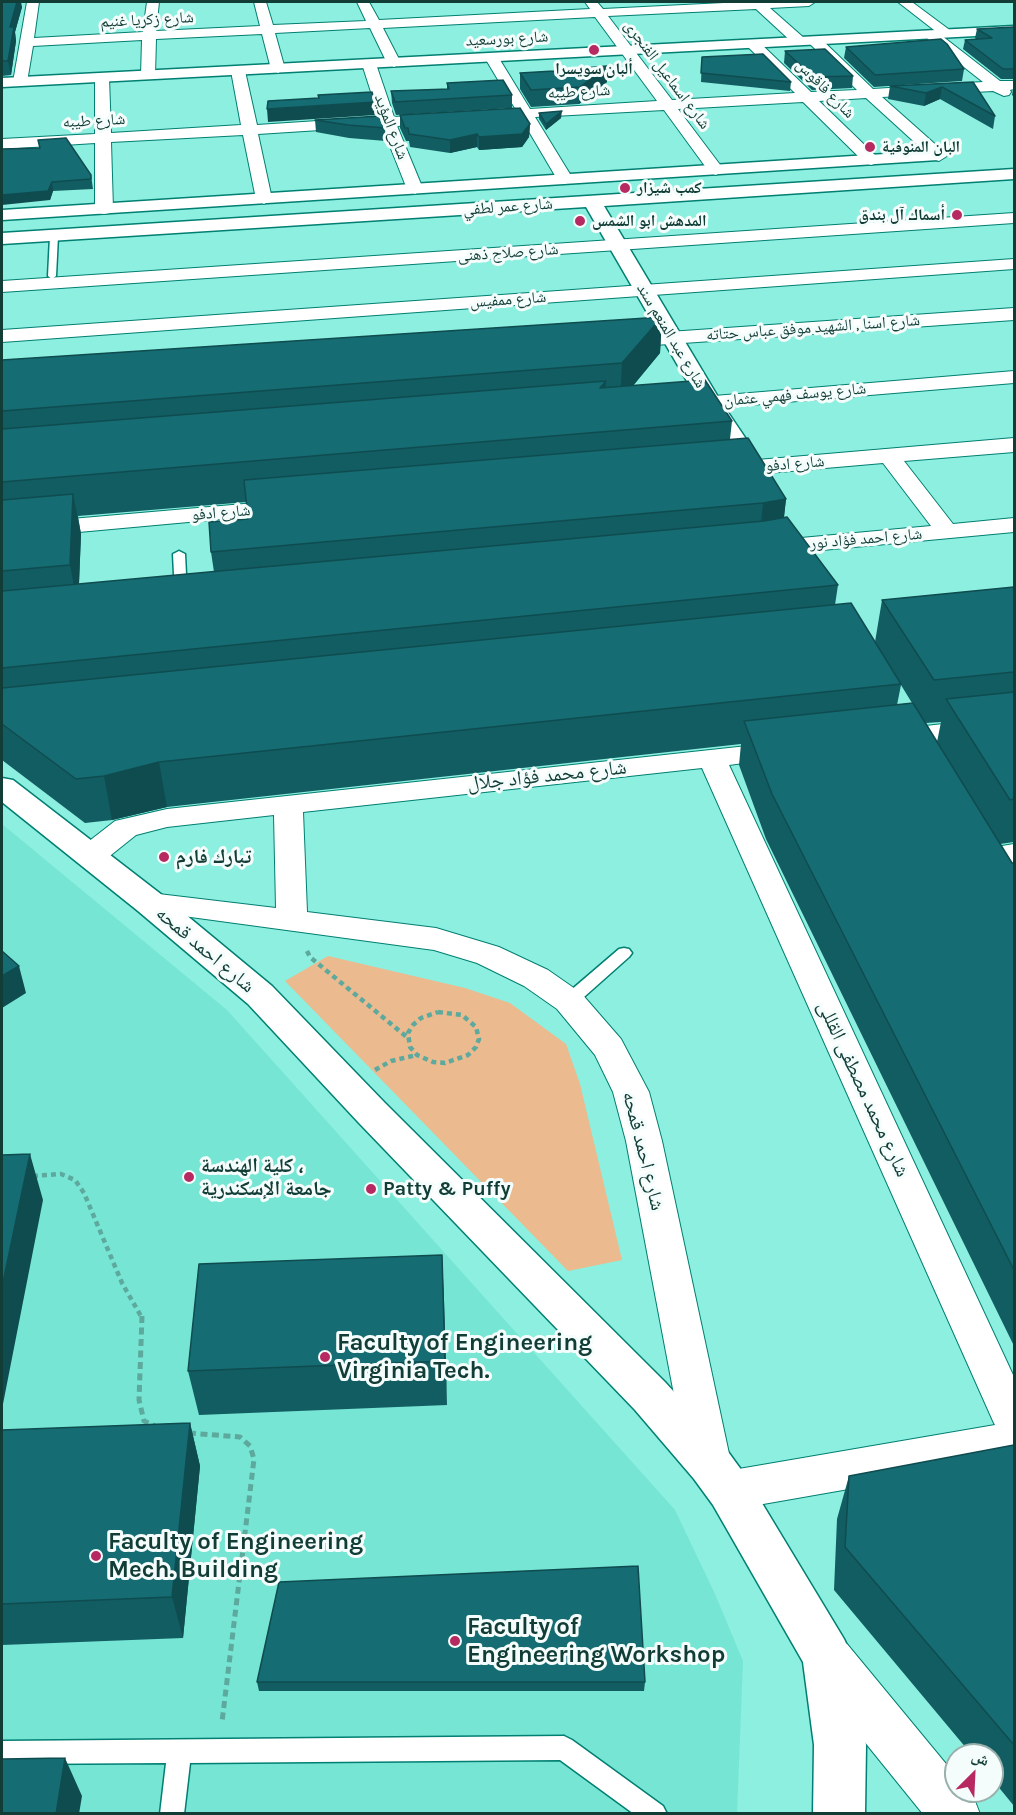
<!DOCTYPE html>
<meta charset="utf-8">
<style>
body{margin:0}
#map{position:relative;width:1016px;height:1815px;overflow:hidden;background:#8defdf;font-family:Karla,"Noto Naskh Arabic",sans-serif}
canvas{display:block}
.frame{position:absolute;inset:0;border:3px solid #123d37;pointer-events:none}
.north{position:absolute;left:944px;top:1743px;width:60px;height:60px;box-sizing:border-box;background:#f4fdfb;border:2px solid #9ab0ad;border-radius:50%;rotate:24deg;font-size:16px;font-weight:700;line-height:24px;text-align:center;color:#123d37}
.north::after{content:'';display:block;margin:auto;width:21px;height:27px;background:#b62a61;clip-path:polygon(50% 0,100% 100%,50% 72%,0 100%)}
</style>
<div id="map">
<canvas width="1016" height="1815"></canvas>
<div class="frame"></div>
<div class="north">ش</div>
</div>
<script>
const ctx = document.querySelector('canvas').getContext('2d');
ctx.lineJoin = 'round';
function fillPath(path, color) { ctx.fillStyle = color; ctx.fill(path, 'evenodd'); }
const toPath = rows => new Path2D(rows.map(r => 'M' + r).join(''));
function stroke(path, color, width, dash) { ctx.strokeStyle = color; ctx.lineWidth = width; ctx.lineCap = dash ? 'butt' : 'round'; ctx.setLineDash(dash || []); ctx.stroke(path); }
function write(font, color, halo, rows, align = 'center') {
  ctx.font = font + ' Karla,"Noto Naskh Arabic",sans-serif'; ctx.lineWidth = 6; ctx.setLineDash([]); ctx.textBaseline = 'middle'; ctx.strokeStyle = halo; ctx.fillStyle = color; for (const [text, x, y, turn = 0] of rows) {
    ctx.save(); ctx.translate(x, y); ctx.rotate((+turn || 0) * Math.PI / 180); ctx.textAlign = isNaN(turn) ? turn : align; if (halo) ctx.strokeText(text, 0, 0); ctx.fillText(text, 0, 0); ctx.restore();
  }
}
fillPath(toPath([
 [2,824,227,1010,675,1510,715,1594,743,1661,737,1813,2,1813]
]), '#76e5d4');
fillPath(toPath([
 [328,956,465,988,510,1003,566,1044,580,1084,622,1260,568,1271,285,981]
]), '#ebba8f');
const service = toPath([
 [54,233,58,236,56,276,52,279,48,276,50,236,54,233],
 [179,551,185,554,187,595,181,599,175,595,173,554,179,551],
 [624,948,629,949,632,953,629,957,575,1005,563,1005,561,1001,563,997,619,949,624,948],
 [564,1736,572,1740,663,1806,667,1814,634,1814,560,1760,190,1763,184,1814,160,1814,166,1763,2,1764,2,1741,564,1736]
]);
const minor = toPath([
 [27,2,39,2,34,38,143,32,147,2,159,2,156,31,260,26,254,2,266,2,273,25,366,21,357,2,369,2,379,20,590,9,585,2,597,2,603,9,744,2,815,2,809,6,770,8,804,38,806,41,799,45,794,44,756,9,608,16,672,100,795,93,748,47,746,44,753,40,758,41,811,92,857,90,810,44,808,41,815,37,820,38,873,89,983,82,927,38,925,35,932,31,937,32,1000,81,1014,81,1014,89,1010,90,1011,92,1009,95,1004,96,993,91,882,97,945,153,947,156,939,161,933,159,866,98,819,101,877,157,879,160,877,163,871,165,865,163,803,102,678,109,724,170,716,175,710,173,664,110,535,117,573,179,565,184,557,179,521,118,397,126,423,189,415,194,407,189,382,126,258,134,272,199,264,204,256,199,243,135,111,142,113,209,110,213,104,214,98,213,95,209,95,143,2,149,2,139,95,134,95,78,102,74,109,78,111,133,241,125,231,71,238,67,245,71,257,125,379,117,362,64,369,60,376,64,394,117,516,110,485,58,492,54,497,55,530,109,657,101,595,17,383,28,401,63,394,67,387,63,370,28,275,33,285,69,278,73,271,69,262,34,156,39,155,75,148,79,141,75,142,40,33,46,27,82,20,86,13,82,27,2],
 [898,2,912,2,955,34,953,37,943,37,898,2],
 [1014,213,1014,223,2,292,2,281,1014,213],
 [1014,259,1014,269,2,342,2,330,1014,259],
 [1014,308,1014,320,640,346,633,344,630,340,633,336,640,334,1014,308],
 [1014,371,1014,383,678,411,671,409,667,405,671,401,678,399,1014,371],
 [1014,438,1014,452,904,461,953,524,1014,518,1014,532,801,552,765,559,756,557,753,552,756,547,801,538,931,526,883,463,722,477,714,475,711,470,714,465,722,463,1014,438],
 [290,500,298,502,302,507,298,512,2,539,2,525,290,500],
 [1014,716,1014,732,890,746,880,744,876,738,880,732,890,730,1014,716],
 [784,742,794,744,798,750,794,756,729,765,1014,1377,1014,1460,729,1510,714,1504,707,1490,711,1482,694,1477,687,1463,626,1141,613,1092,595,1055,557,1009,524,986,477,963,434,950,139,910,134,903,139,896,150,893,276,908,274,815,167,827,136,835,101,863,90,866,79,863,75,856,79,849,115,821,167,809,784,742],
 [702,768,993,1421,995,1425,727,1471,731,1463,662,1141,649,1092,621,1039,581,993,548,970,499,947,436,928,307,912,303,812,702,768],
 [1014,844,1014,864,989,867,978,864,974,857,978,850,1014,844],
 [830,1637,847,1644,956,1776,956,1791,968,1791,973,1796,980,1814,923,1814,813,1678,806,1661,813,1644,830,1637]
]);
const tertiary = toPath([
 [932,151,938,152,940,156,938,160,2,220,2,210,932,151],
 [1014,169,1014,179,604,206,721,402,771,476,767,481,759,483,751,481,699,402,586,207,2,244,2,233,1014,169],
 [2,778,13,780,162,895,272,986,385,1103,665,1382,726,1449,745,1475,844,1639,852,1656,866,1745,865,1814,813,1814,814,1745,803,1662,713,1505,694,1479,635,1410,359,1123,248,1004,138,911,2,802,2,778]
]);
const secondary = toPath([
 [1014,26,1014,34,2,87,2,78,1014,26]
]);
stroke(service, '#007f72', 3);
stroke(minor, '#007f72', 2);
stroke(tertiary, '#007f72', 3);
stroke(secondary, '#007f72', 3);
stroke(toPath([
 [307,951,310,957,408,1038],
 [438,1012,462,1015,476,1027,479,1039,476,1047,468,1055,445,1063,433,1062,417,1055,410,1047,408,1033,413,1025,421,1018,438,1012],
 [375,1070,391,1061,417,1055],
 [33,1176,61,1174,75,1180,84,1193,122,1283,142,1318]
]), '#5da99d', 4.5, [5, 4]);
stroke(toPath([
 [142,1316,139,1400,144,1421,155,1426],
 [189,1433,240,1437,250,1446,254,1459,222,1722]
]), '#5da99d', 5, [7, 4.5]);
fillPath(service, '#fff');
fillPath(minor, '#fff');
fillPath(tertiary, '#fff');
fillPath(secondary, '#fff');
fillPath(toPath([
 [2,2,22,7,15,32,16,41,11,75,2,76],
 [1014,27,1014,79,1001,79,963,49,965,40,976,39,975,38,977,29],
 [846,47,964,69,962,81,874,87,844,58],
 [785,51,853,76,852,88,812,90,784,63],
 [702,57,791,82,790,91,701,82],
 [554,71,607,82,579,104,531,107,520,89,520,73],
 [973,82,995,116,993,129,940,99,924,106,888,99,890,86],
 [447,83,512,95,512,108,396,115,392,103,391,91,447,89],
 [1014,84,1014,97,1012,95],
 [539,113,561,118,546,130,539,119],
 [400,115,530,124,529,137,522,147,479,150,477,147,450,153,410,147,409,141,406,141,400,128],
 [315,120,385,128,386,141,349,138,316,132],
 [38,140,91,175,93,189,53,191,50,200],
 [662,317,660,353,633,386,732,421,730,439,786,499,784,518,838,585,835,605,875,642,882,600,1014,587,1014,842,1000,844,1012,863,1013,863,1014,859,1014,1346,766,839,739,765,741,744,167,807,112,820,85,823,2,760,2,360],
 [247,502,248,519,211,552,214,572,79,584,81,534,78,516],
 [901,685,912,703,897,705],
 [941,722,937,742,926,723],
 [442,1255,447,1405,199,1415,188,1371],
 [190,1423,200,1466,183,1638,2,1645,2,1430],
 [1014,1445,1014,1806,992,1779,992,1755,972,1755,834,1590,837,1519,849,1476],
 [257,1682,645,1682,644,1691,259,1691]
]), '#125d62');
fillPath(toPath([
 [17,2,21,2,22,7,15,32,16,41,11,75,8,61,10,27],
 [607,66,607,82,579,104,580,87],
 [942,87,940,99,924,106,926,93],
 [375,102,376,115,268,122,267,109],
 [562,111,561,118,546,130,546,124],
 [530,124,529,137,522,147,479,150,479,137],
 [477,134,477,147,450,153,450,140],
 [52,182,53,191,50,200,2,205,2,195],
 [662,317,660,353,620,401,622,363],
 [606,381,604,419,600,388],
 [73,494,81,534,78,607,70,565],
 [786,499,781,540,759,544,763,503],
 [159,762,167,807,112,820,104,776],
 [19,966,26,993,2,1008,2,976],
 [30,1154,43,1200,2,1409,2,1287],
 [442,1255,444,1300,447,1405,445,1361],
 [190,1423,200,1466,183,1638,172,1597],
 [65,1758,82,1796,79,1814,56,1814]
]), '#0f4c50');
const building = toPath([
 [2,2,17,2,10,27,14,27,8,61,2,61,2,2],
 [1014,27,1014,69,1003,69,965,40,992,38,977,29,1014,27],
 [941,39,947,44,964,69,875,75,846,47,941,39],
 [825,49,853,76,813,77,785,51,825,49],
 [763,54,791,82,701,73,702,57,763,54],
 [607,66,580,87,531,90,520,73,554,71,607,66],
 [503,80,512,95,395,102,391,91,449,89,447,83,503,80],
 [973,82,995,116,942,87,926,93,890,86,973,82],
 [372,92,375,102,267,109,268,101,319,98,318,95,372,92],
 [520,108,530,124,522,134,479,137,477,134,450,140,409,134,408,128,405,128,400,115,520,108],
 [562,111,546,124,539,113,562,111],
 [380,116,385,128,348,125,315,120,380,116],
 [66,138,91,175,91,179,52,182,48,191,2,195,2,149,40,148,38,140,66,138],
 [662,317,622,363,2,411,2,360,662,317],
 [705,380,732,421,2,482,2,429,606,381,600,388,705,380],
 [748,438,786,499,763,503,211,552,209,522,248,519,244,480,748,438],
 [73,494,70,565,2,571,2,500,73,494],
 [787,517,838,585,2,668,2,591,764,521,787,517],
 [1014,587,1014,672,934,680,882,600,1014,587],
 [851,603,901,684,159,762,104,776,76,779,2,724,2,688,851,603],
 [1014,692,1014,799,1010,800,946,699,1014,692],
 [913,703,1012,863,1014,863,1014,1270,772,794,744,721,913,703],
 [2,951,19,966,2,976,2,951],
 [30,1154,2,1287,2,1155,30,1154],
 [442,1255,445,1361,188,1371,199,1264,442,1255],
 [190,1423,172,1597,2,1604,2,1430,190,1423],
 [1014,1445,1014,1745,845,1547,849,1476,1014,1445],
 [638,1566,645,1682,257,1682,279,1582,638,1566],
 [65,1758,56,1814,2,1814,2,1759,65,1758]
]);
fillPath(building, '#156c72');
stroke(building, '#0f4c50', 1.5);
for (const [x, y, r, color] of [
 [594,50,6,"#b62a61"],
 [870,147,6,"#b62a61"],
 [625,188,6,"#b62a61"],
 [957,215,6,"#b62a61"],
 [580,221,6,"#b62a61"],
 [164,857,6,"#b62a61"],
 [189,1177,6,"#b62a61"],
 [371,1189,6,"#b62a61"],
 [325,1357,6,"#b62a61"],
 [96,1556,6,"#b62a61"],
 [455,1641,6,"#b62a61"]
]) { const dot = new Path2D(); dot.arc(x, y, r, 0, 2 * Math.PI); ctx.fillStyle = color; ctx.fill(dot); stroke(dot, '#f4fdfb', 2); }
write('16px', '#123d37', '#f4fdfb', [
 ["شارع زكريا غنيم",147,20,-3],
 ["شارع بورسعيد",507,39,-3],
 ["شارع اسماعيل الفنجرى",667,75,53],
 ["شارع فاقوس",825,89,45],
 ["شارع طيبه",579,92,-3],
 ["شارع طيبه",94,121,-3],
 ["شارع المؤيد",391,127,69],
 ["شارع عمر لطفي",508,207,-4],
 ["شارع صلاح ذهنى",508,253,-4],
 ["شارع ممفيس",508,300,-4],
 ["شارع اسنا , الشهيد موفق عباس حتاته",813,328,-4],
 ["شارع عبد المنعم سند",671,336,59],
 ["شارع يوسف فهمي عثمان",795,395,-5],
 ["شارع ادفو",795,464,-5],
 ["شارع ادفو",221,513,-5],
 ["شارع احمد فؤاد نور",866,539,-5]
]);
write('bold 16px', '#123d37', '#f4fdfb', [
 ["ألبان سويسرا",594,69,"center"],
 ["البان المنوفية",882,147],
 ["كمب شيزار",637,188],
 ["أسماك آل بندق",945,215,"right"],
 ["المدهش ابو الشمس",592,221]
], 'left');
write('20px', '#123d37', '#f4fdfb', [
 ["شارع محمد فؤاد جلال",547,776,-6],
 ["شارع احمد قمحه",205,950,40],
 ["شارع محمد مصطفى القللى",863,1089,65],
 ["شارع احمد قمحه",643,1151,76]
]);
write('bold 20px', '#123d37', '#f4fdfb', [
 ["تبارك فارم",176,857],
 ["كلية الهندسة ،",201,1166],
 ["جامعة الإسكندرية",201,1189],
 ["Patty & Puffy",383,1189]
], 'left');
write('bold 24px', '#123d37', '#f4fdfb', [
 ["Faculty of Engineering",337,1343],
 ["Virginia Tech.",337,1371],
 ["Faculty of Engineering",108,1542],
 ["Mech. Building",108,1570],
 ["Faculty of",467,1627],
 ["Engineering Workshop",467,1655]
], 'left');
</script>
